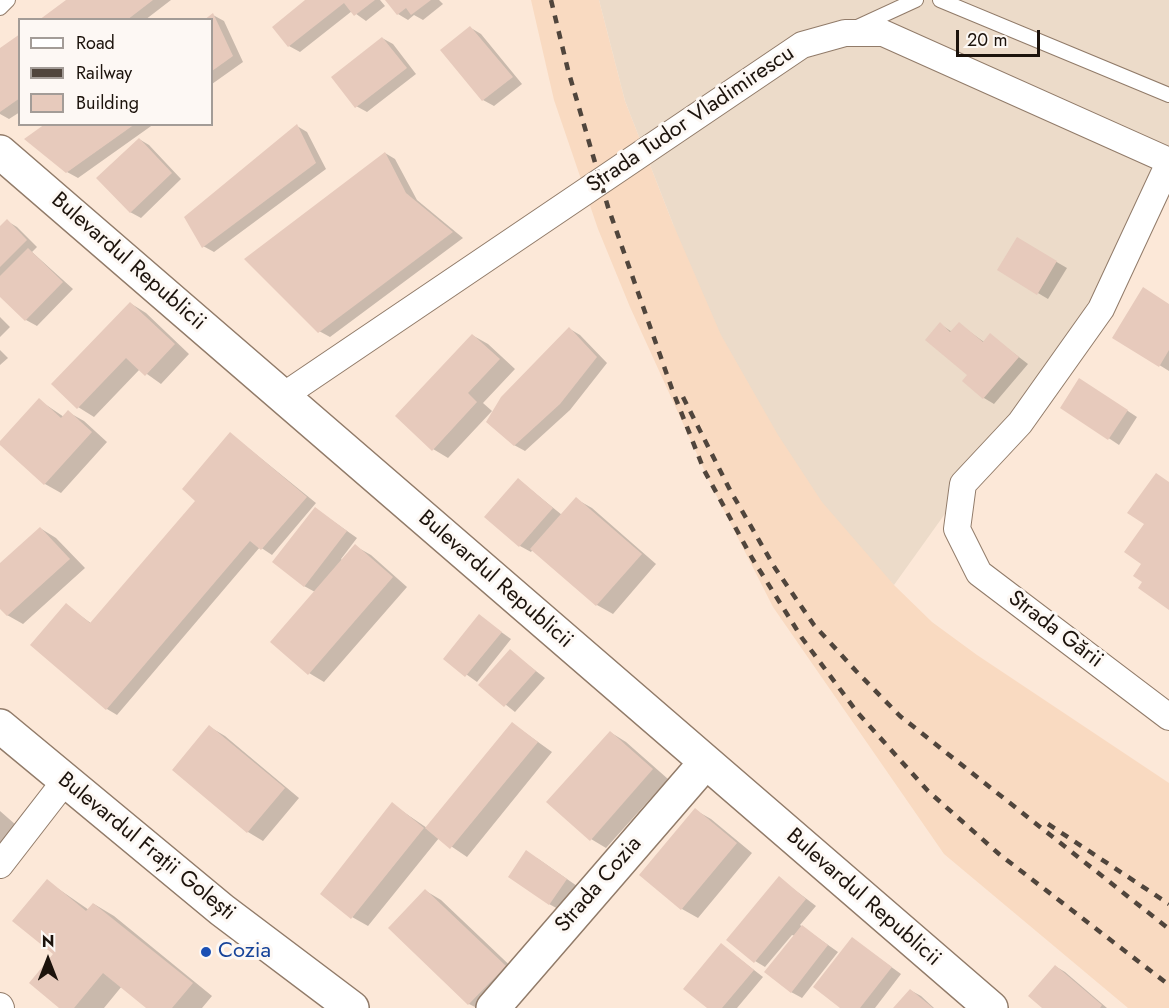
<!DOCTYPE html>
<meta charset="utf-8">
<style>
body{margin:0}
#map{position:relative;width:1169px;height:1008px;overflow:hidden;background:#fce8d8;font-family:Jost,sans-serif}
canvas{display:block}
.legend{position:absolute;left:18px;top:18px;width:195px;height:108px;box-sizing:border-box;background:#fdf8f4;border:2px solid #a39c97;margin:0;padding:8px 10px;list-style:none;font-size:18px;color:#1c130c}
.legend li{display:flex;align-items:center;gap:12px;height:30px}
.legend b{width:30px;border:2px solid #a39c97}
.north{position:absolute;left:18px;top:930px;width:60px;height:60px;-webkit-text-stroke:4px #fdf8f4;paint-order:stroke;rotate:0deg;font-size:16px;font-weight:700;line-height:24px;text-align:center;color:#1c130c}
.north::after{content:'';display:block;margin:auto;width:21px;height:27px;background:#1c130c;clip-path:polygon(50% 0,100% 100%,50% 72%,0 100%)}
.scale{position:absolute;left:956px;top:30px;width:84px;height:27px;box-sizing:border-box;border:3px solid #1c130c;border-top:0;padding-left:8px;font-size:18px;line-height:21px;white-space:nowrap;color:#1c130c;-webkit-text-stroke:4px #fdf8f4;paint-order:stroke}
</style>
<div id="map">
<canvas width="1169" height="1008"></canvas>
<ul class="legend">
<li><b style="height:8px;background:#fff"></b>Road</li>
<li><b style="height:8px;background:#50453c"></b>Railway</li>
<li><b style="height:16px;background:#e7cabc"></b>Building</li>
</ul>
<div class="north">N</div>
<div class="scale">20 m</div>
</div>
<script>
const ctx = document.querySelector('canvas').getContext('2d');
ctx.lineJoin = 'round';
function fillPath(path, color) { ctx.fillStyle = color; ctx.fill(path, 'evenodd'); }
const toPath = rows => new Path2D(rows.map(r => 'M' + r).join(''));
function stroke(path, color, width, dash) { ctx.strokeStyle = color; ctx.lineWidth = width; ctx.lineCap = dash ? 'butt' : 'round'; ctx.setLineDash(dash || []); ctx.stroke(path); }
function write(font, color, halo, rows, align = 'center') {
  ctx.font = font + ' Jost,sans-serif'; ctx.lineWidth = 6; ctx.setLineDash([]); ctx.textBaseline = 'middle'; ctx.strokeStyle = halo; ctx.fillStyle = color; for (const [text, x, y, turn = 0] of rows) {
    ctx.save(); ctx.translate(x, y); ctx.rotate((+turn || 0) * Math.PI / 180); ctx.textAlign = isNaN(turn) ? turn : align; if (halo) ctx.strokeText(text, 0, 0); ctx.fillText(text, 0, 0); ctx.restore();
  }
}
fillPath(toPath([
 [531,0,599,0,625,101,673,224,894,585,932,622,977,655,1169,783,1169,1008,1128,1008,944,854,773,607,711,485,630,307,598,229,554,100]
]), '#f9dac1');
fillPath(toPath([
 [599,0,1169,0,1169,169,1045,374,894,585,822,502,778,435,721,335,673,224,625,101]
]), '#ecdbc9');
fillPath(toPath([
 [69,0,171,0,145,20,42,20],
 [308,0,380,0,385,6,366,21,352,11,300,52,289,46,274,27],
 [387,0,439,0,443,4,423,20,414,15,408,20,398,14],
 [213,15,224,21,243,62,212,84],
 [471,28,481,34,522,84,494,106,483,100,442,50],
 [20,36,20,112,9,119,0,114,0,50],
 [382,38,393,44,416,74,367,112,356,106],
 [48,124,154,124,78,178,67,172],
 [297,126,307,132,326,169,214,252,203,246],
 [139,139,149,145,181,179,141,218,130,212],
 [385,153,395,159,417,200,463,238,330,337,319,331],
 [7,221,17,227,37,247,32,252,73,289,37,326,26,320,0,295,0,228],
 [1017,239,1067,268,1048,299,999,270],
 [130,303,146,313,189,354,161,384,140,369,94,417,78,407],
 [1169,305,1169,371,1114,337],
 [0,317,10,327,0,337],
 [940,324,952,332,959,324,984,342,990,335,1028,364,994,404,984,398],
 [570,329,580,335,607,363,570,410,525,451,514,445],
 [472,335,488,344,515,369,483,403,492,411,448,458,433,449],
 [0,350,8,358,0,365],
 [1090,386,1137,417,1119,445,1062,407],
 [39,400,64,417,68,412,84,421,107,442,61,493,45,484,0,443],
 [231,434,316,503,272,555,260,547,117,715,107,709,66,605,92,624,197,501],
 [519,480,562,515,576,499,592,508,656,564,613,614,597,605,533,549,531,552,520,546],
 [316,509,357,538,341,559,343,561,355,546,371,555,407,587,324,682,309,673,315,592,304,586],
 [40,528,56,538,85,568,23,624,7,615,0,607,0,565],
 [479,616,511,639,477,682,445,659],
 [510,651,545,678,515,712,481,685],
 [513,724,552,752,467,857,439,838,368,926,352,917,392,804,427,828],
 [210,727,225,736,299,798,263,841,248,832],
 [610,732,626,742,668,779,606,848,591,839],
 [695,810,711,819,752,853,698,918,682,909],
 [0,811,16,825,0,844],
 [537,858,577,886,560,910,549,904],
 [779,878,816,906,800,925,838,952,802,998,791,992,795,936,792,935,765,967,755,961],
 [47,881,89,910,94,904,114,916,212,996,202,1008,149,1008,122,986,104,1008,62,1008],
 [426,891,441,900,521,976,490,1008,477,1008,469,1004,390,928],
 [853,939,901,974,875,1008,842,1008],
 [722,945,763,977,737,1008,710,1008],
 [1055,966,1065,972,1107,1008,1045,1008],
 [910,990,921,996,934,1008,895,1008]
]), '#0003');
fillPath(toPath([
 [66,0,153,0,127,20,39,20],
 [305,0,375,0,354,16,344,3,288,47,272,27],
 [385,0,431,0,411,15,406,8,397,15],
 [213,13,233,56,212,71,212,20,204,20],
 [470,26,513,77,482,101,440,50],
 [20,34,20,98,0,112,0,48],
 [382,37,407,68,355,108,331,77],
 [45,124,135,124,66,173,24,139],
 [297,124,316,163,202,248,184,217],
 [139,138,172,173,130,213,96,178],
 [385,152,406,193,453,232,318,333,244,259],
 [7,219,27,240,0,267,0,226],
 [1017,237,1057,261,1037,295,997,270],
 [28,248,63,282,25,321,0,297,0,276],
 [1143,287,1169,304,1169,350,1159,367,1112,338],
 [130,302,175,344,145,376,126,358,77,409,51,384],
 [940,322,950,332,959,322,983,342,990,333,1019,357,983,399,962,381,967,375,925,340],
 [569,327,597,357,560,404,514,446,486,422,501,397],
 [472,334,500,359,468,393,477,402,432,451,395,416],
 [1079,378,1128,410,1108,440,1060,408],
 [39,398,61,418,68,410,92,432,44,485,0,445,0,441],
 [230,432,307,497,261,550,250,541,106,710,30,645,66,603,90,623,195,501,182,489],
 [1156,473,1169,482,1169,610,1138,588,1142,582,1133,576,1141,564,1124,552,1144,524,1127,513],
 [518,478,553,508,519,547,484,517],
 [576,497,642,554,596,606,530,549],
 [315,507,347,531,304,587,272,562],
 [40,527,70,559,7,616,0,609,0,563],
 [355,544,393,577,308,675,270,642],
 [479,614,502,632,465,677,443,659],
 [510,649,536,671,504,707,478,685],
 [512,722,538,742,450,849,425,828],
 [209,725,285,788,247,833,172,770],
 [610,731,653,769,590,841,546,802],
 [392,802,424,828,351,919,320,894],
 [695,808,737,843,681,910,639,875],
 [526,850,567,879,549,905,508,877],
 [779,876,806,899,754,963,726,940],
 [47,879,86,911,93,903,193,983,172,1008,146,1008,103,973,74,1008,59,1008,29,983,53,954,12,921],
 [425,889,506,966,468,1005,388,928],
 [802,925,828,945,791,993,764,972],
 [852,937,892,967,860,1008,840,1008,813,987],
 [721,943,754,970,722,1008,707,1008,683,989],
 [1055,965,1102,1005,1100,1008,1042,1008,1028,996],
 [910,989,933,1008,893,1008]
]), '#e7cabc');
const lane = toPath([
 [940,0,1169,95],
 [0,8,8,0],
 [855,28,916,0]
]);
const street = toPath([
 [1169,163,1101,309,1020,423,963,484,957,529,979,573,1169,717],
 [283,396,802,45,845,33,883,33,1169,161],
 [0,865,65,781],
 [0,1006,1,1008]
]);
const secondary = toPath([
 [493,1008,705,763]
]);
const primary = toPath([
 [0,152,991,1008],
 [0,726,222,910,352,1008]
]);
stroke(lane, '#917b69', 16);
stroke(street, '#917b69', 28);
stroke(secondary, '#917b69', 36);
stroke(primary, '#917b69', 36);
stroke(lane, '#fff', 14);
stroke(street, '#fff', 26);
stroke(secondary, '#fff', 33);
stroke(primary, '#fff', 33);
stroke(toPath([
 [551,0,568,70,608,207,672,389,704,470,752,558,802,638,857,712,928,791,999,854,1169,985],
 [683,397,730,490,775,568,814,625,856,671,900,716,1169,929],
 [1048,824,1169,904]
]), '#50453c', 4.5, [8, 8]);
for (const [x, y, r, color] of [
 [206,952,6,"#1a4fb4"]
]) { const dot = new Path2D(); dot.arc(x, y, r, 0, 2 * Math.PI); ctx.fillStyle = color; ctx.fill(dot); stroke(dot, '#fdf8f4', 2); }
write('22px', '#1c130c', '#fdf8f4', [
 ["Strada Tudor Vladimirescu",691,120,-34],
 ["Bulevardul Republicii",128,262,41],
 ["Bulevardul Republicii",495,580,41],
 ["Strada Gării",1055,630,37],
 ["Bulevardul Frații Golești",146,847,39],
 ["Strada Cozia",599,885,-49],
 ["Bulevardul Republicii",863,898,41]
]);
write('22px', '#164399', '#fdf8f4', [
 ["Cozia",218,952]
], 'left');
</script>
